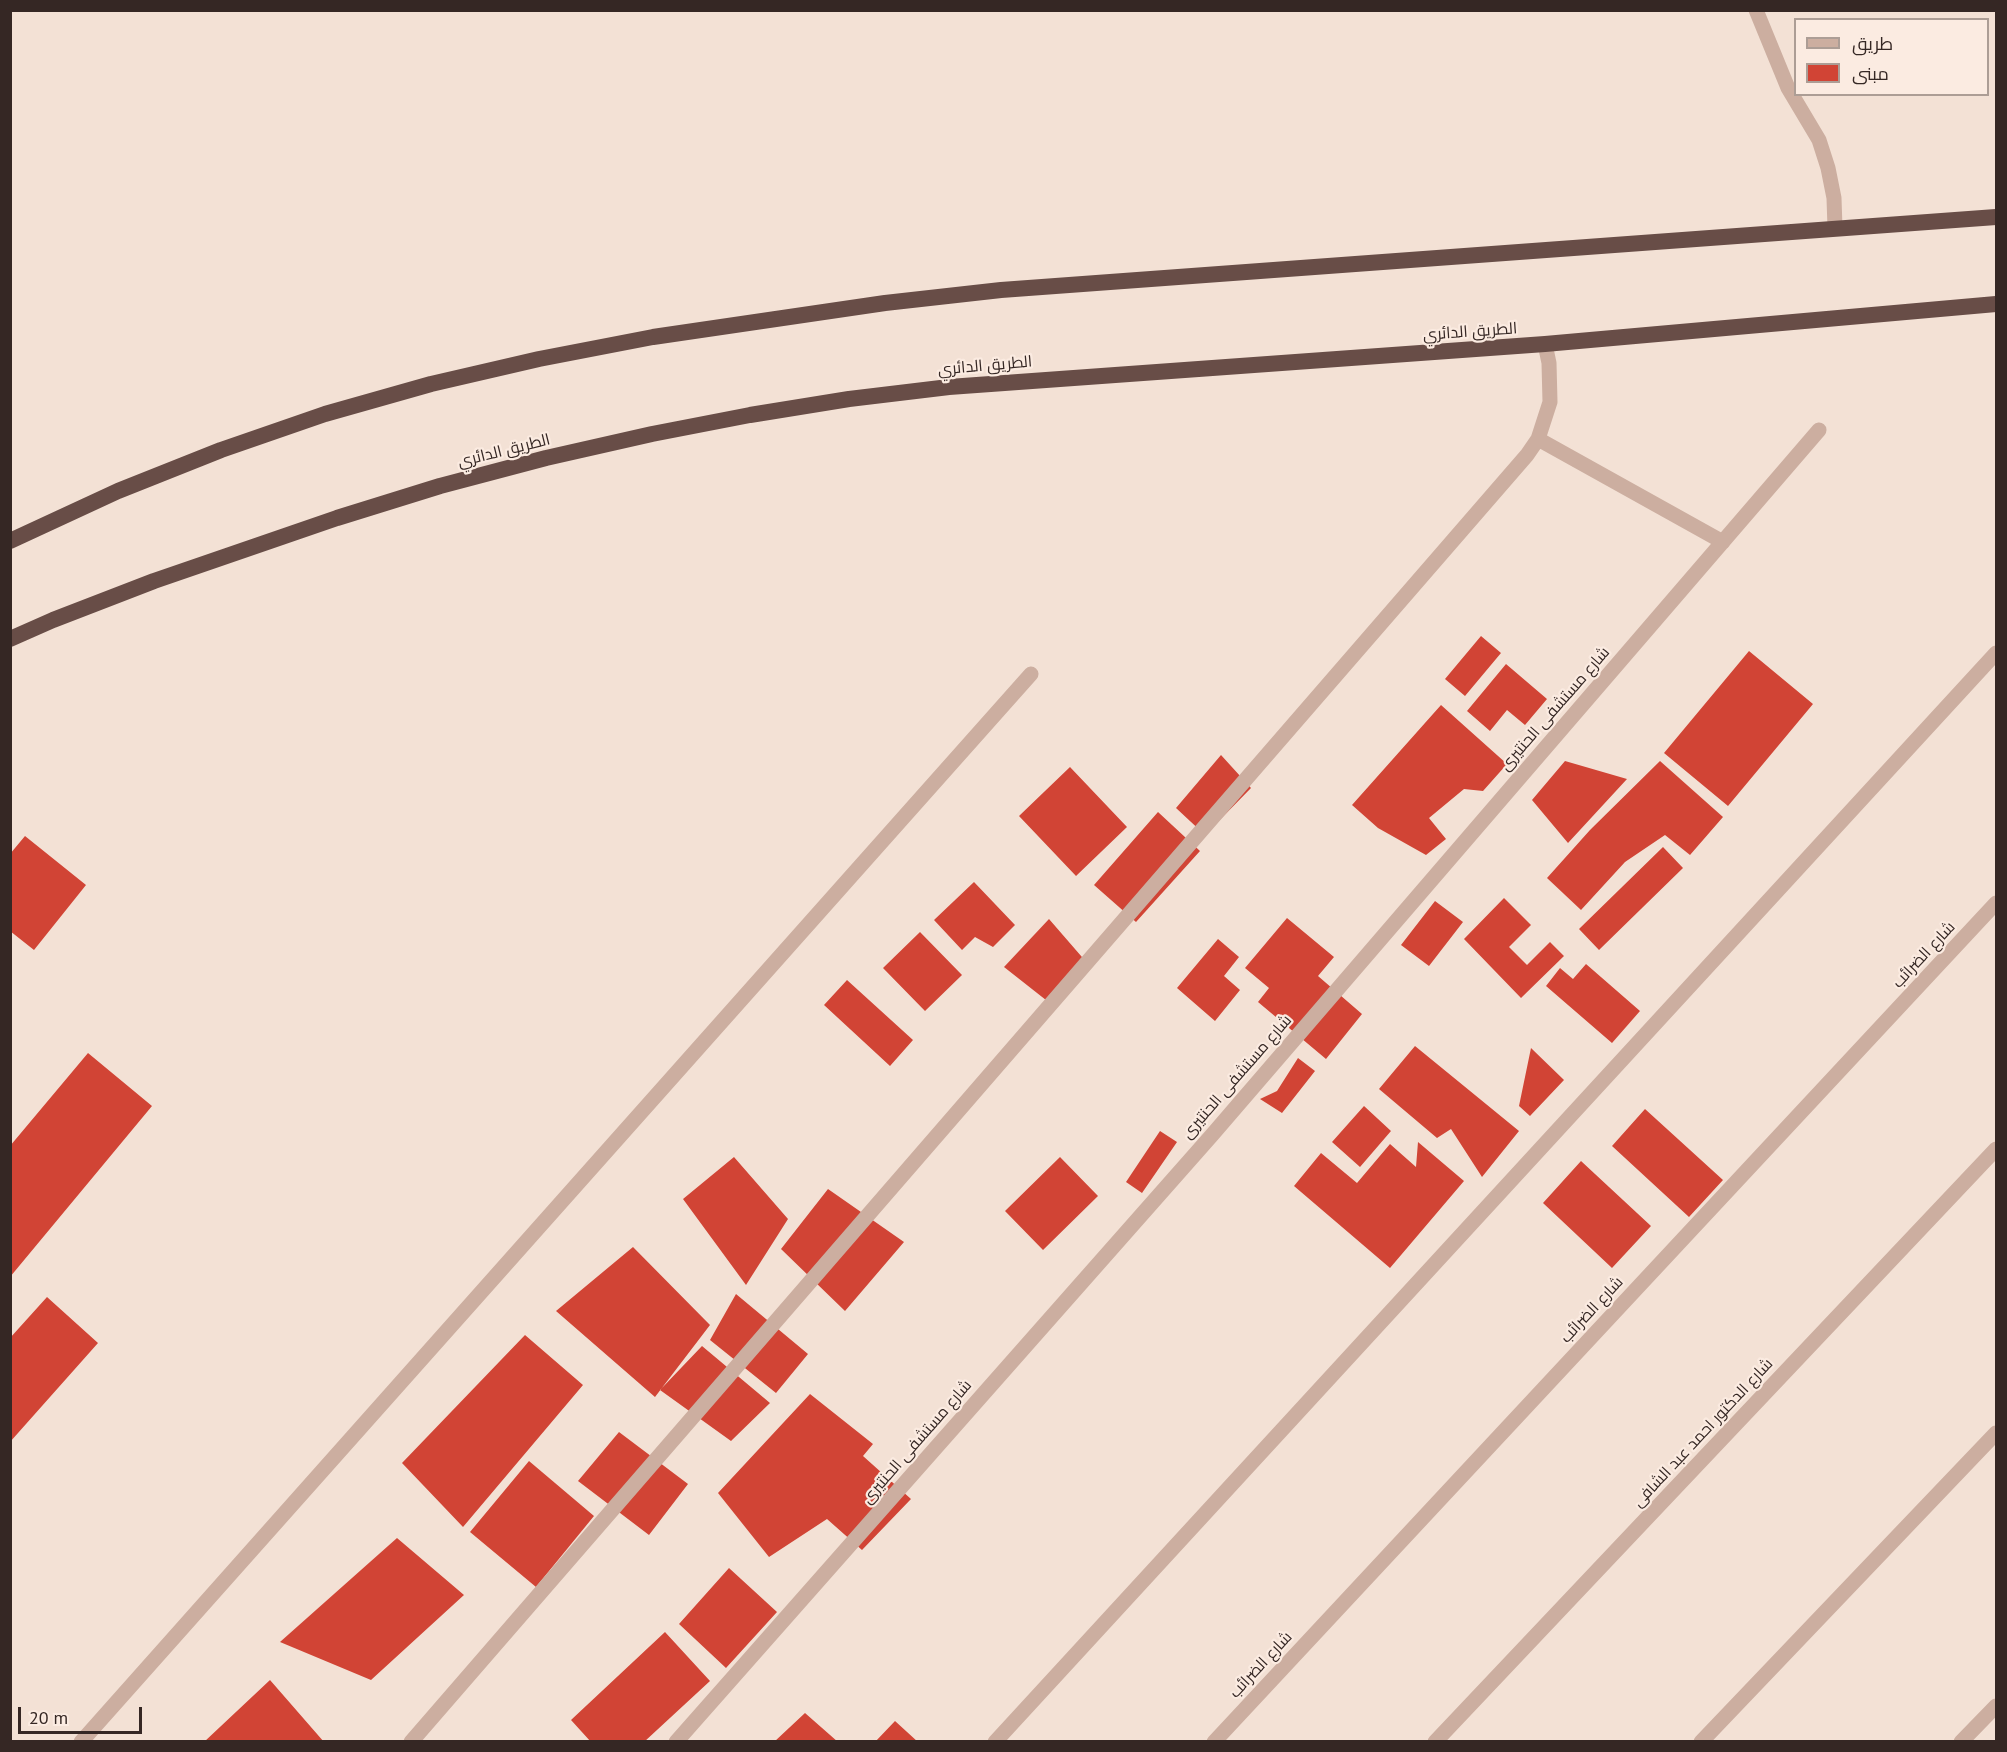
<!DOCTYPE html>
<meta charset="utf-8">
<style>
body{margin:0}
#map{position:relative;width:2007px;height:1752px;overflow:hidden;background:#f3e1d5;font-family:"PT Sans",Cairo,sans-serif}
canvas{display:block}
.frame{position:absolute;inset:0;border:12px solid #352724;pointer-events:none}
.legend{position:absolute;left:1794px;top:18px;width:195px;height:78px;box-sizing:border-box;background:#fbebe1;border:2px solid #ac9d95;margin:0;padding:8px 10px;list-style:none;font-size:18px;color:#352724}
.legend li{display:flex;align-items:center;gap:12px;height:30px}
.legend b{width:30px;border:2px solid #ac9d95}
.scale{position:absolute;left:18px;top:1707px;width:124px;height:27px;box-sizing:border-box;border:3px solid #352724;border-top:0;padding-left:8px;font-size:18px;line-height:21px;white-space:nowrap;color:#352724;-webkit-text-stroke:4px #fbebe1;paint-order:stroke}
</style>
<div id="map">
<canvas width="2007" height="1752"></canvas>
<div class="frame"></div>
<ul class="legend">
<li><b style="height:8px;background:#ccaea0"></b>طريق</li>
<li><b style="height:16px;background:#d14435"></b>مبنى</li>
</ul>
<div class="scale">20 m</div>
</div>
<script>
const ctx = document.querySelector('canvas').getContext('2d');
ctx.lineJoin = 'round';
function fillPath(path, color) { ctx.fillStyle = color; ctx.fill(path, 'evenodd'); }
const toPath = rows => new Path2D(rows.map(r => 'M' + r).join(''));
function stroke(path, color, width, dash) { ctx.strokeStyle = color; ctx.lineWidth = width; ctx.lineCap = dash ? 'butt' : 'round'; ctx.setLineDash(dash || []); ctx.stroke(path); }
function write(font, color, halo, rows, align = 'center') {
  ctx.font = font + ' "PT Sans",Cairo,sans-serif'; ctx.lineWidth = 4.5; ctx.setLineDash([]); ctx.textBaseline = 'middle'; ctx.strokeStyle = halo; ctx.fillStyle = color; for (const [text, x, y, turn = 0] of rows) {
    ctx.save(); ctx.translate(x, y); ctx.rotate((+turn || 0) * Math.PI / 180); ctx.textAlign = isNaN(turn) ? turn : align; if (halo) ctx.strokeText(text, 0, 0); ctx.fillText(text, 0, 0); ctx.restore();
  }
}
fillPath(toPath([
 [1481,636,1501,653,1465,696,1445,679],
 [1749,651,1813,704,1728,806,1664,753],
 [1506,664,1547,699,1525,725,1507,710,1490,731,1467,711],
 [1441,705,1507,764,1483,791,1464,789,1429,818,1446,839,1426,855,1378,828,1352,805],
 [1221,755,1251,788,1205,835,1176,808],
 [1565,761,1627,779,1568,843,1532,800],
 [1660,761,1723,817,1690,855,1665,835,1625,862,1581,910,1547,878,1590,830],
 [1070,767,1127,827,1076,876,1019,816],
 [1158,812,1200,851,1136,922,1094,885],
 [25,836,86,885,34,950,10,931,10,854],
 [1663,847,1683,868,1599,950,1579,929],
 [974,882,1015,925,993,947,975,937,962,950,934,920],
 [1504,898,1531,925,1509,947,1527,965,1550,942,1564,956,1521,998,1464,939],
 [1435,901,1463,922,1429,966,1401,945],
 [1287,918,1334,957,1318,976,1362,1014,1326,1059,1258,1002,1269,988,1245,968],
 [1049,919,1088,964,1051,1004,1004,967],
 [920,932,962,975,925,1011,883,968],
 [1218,939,1239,957,1224,976,1240,990,1215,1021,1177,988],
 [1586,964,1640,1011,1612,1043,1546,986,1560,968,1573,979],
 [847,980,913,1040,890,1066,824,1005],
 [1415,1046,1519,1131,1482,1177,1451,1129,1437,1138,1379,1089],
 [1531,1048,1564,1080,1530,1116,1519,1106],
 [88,1053,152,1106,10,1277,10,1146],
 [1298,1058,1315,1071,1282,1113,1260,1099,1277,1091],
 [1364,1106,1391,1131,1360,1167,1332,1142],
 [1645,1109,1723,1180,1689,1217,1612,1146],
 [1160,1131,1177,1142,1142,1193,1126,1182],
 [1418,1142,1464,1181,1390,1268,1294,1186,1321,1153,1357,1183,1390,1144,1416,1167],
 [734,1157,788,1219,746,1285,683,1199],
 [1060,1157,1098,1196,1043,1250,1005,1211],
 [1581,1161,1651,1226,1612,1268,1543,1203],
 [828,1189,904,1242,845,1311,781,1249],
 [633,1247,710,1325,655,1397,556,1311],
 [736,1294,808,1354,776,1393,710,1340],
 [47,1297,98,1343,10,1442,10,1338],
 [525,1335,583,1385,463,1527,402,1463],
 [702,1346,770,1403,731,1441,660,1390],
 [810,1394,873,1444,863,1456,911,1499,862,1550,827,1519,769,1557,718,1493],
 [619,1432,688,1484,649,1535,578,1481],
 [529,1461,594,1516,536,1587,470,1532],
 [397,1538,464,1595,371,1680,280,1642],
 [729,1568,777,1612,726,1668,679,1624],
 [665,1632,710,1681,644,1742,591,1742,571,1720],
 [270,1680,324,1742,204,1742],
 [805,1713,838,1742,774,1742],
 [895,1721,918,1742,875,1742]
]), '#d14435');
stroke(toPath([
 [1756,10,1788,88,1819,140,1828,168,1834,198,1835,228],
 [1538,439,1723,542],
 [81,1742,1031,674],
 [411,1742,1527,455,1538,439,1550,402,1549,363,1545,344],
 [676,1742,1212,1135,1819,430],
 [995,1742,1996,653],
 [1214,1742,1996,903],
 [1435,1742,1996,1149],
 [1701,1742,1996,1433],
 [1961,1742,1996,1706]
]), '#ccaea0', 15);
stroke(toPath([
 [10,541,118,491,221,450,325,414,431,384,539,359,653,337,885,303,1001,290,1996,217],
 [10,639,53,620,154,581,337,518,440,486,546,458,652,434,750,415,849,399,949,387,1545,344,1996,304]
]), '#684d47', 16);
write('16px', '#352724', '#fbebe1', [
 ["الطريق الدائري",1470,332,-4],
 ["الطريق الدائري",985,366,-5],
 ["الطريق الدائري",504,451,-14],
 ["شارع مستشفى الحنتيرى",1555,709,-49],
 ["شارع الضرائب",1924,955,-47],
 ["شارع مستشفى الحنتيرى",1237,1077,-49],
 ["شارع الضرائب",1592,1310,-47],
 ["شارع الدكتور احمد عبد الشافى",1703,1433,-47],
 ["شارع مستشفى الحنتيرى",917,1442,-49],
 ["شارع الضرائب",1261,1665,-47]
]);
</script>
